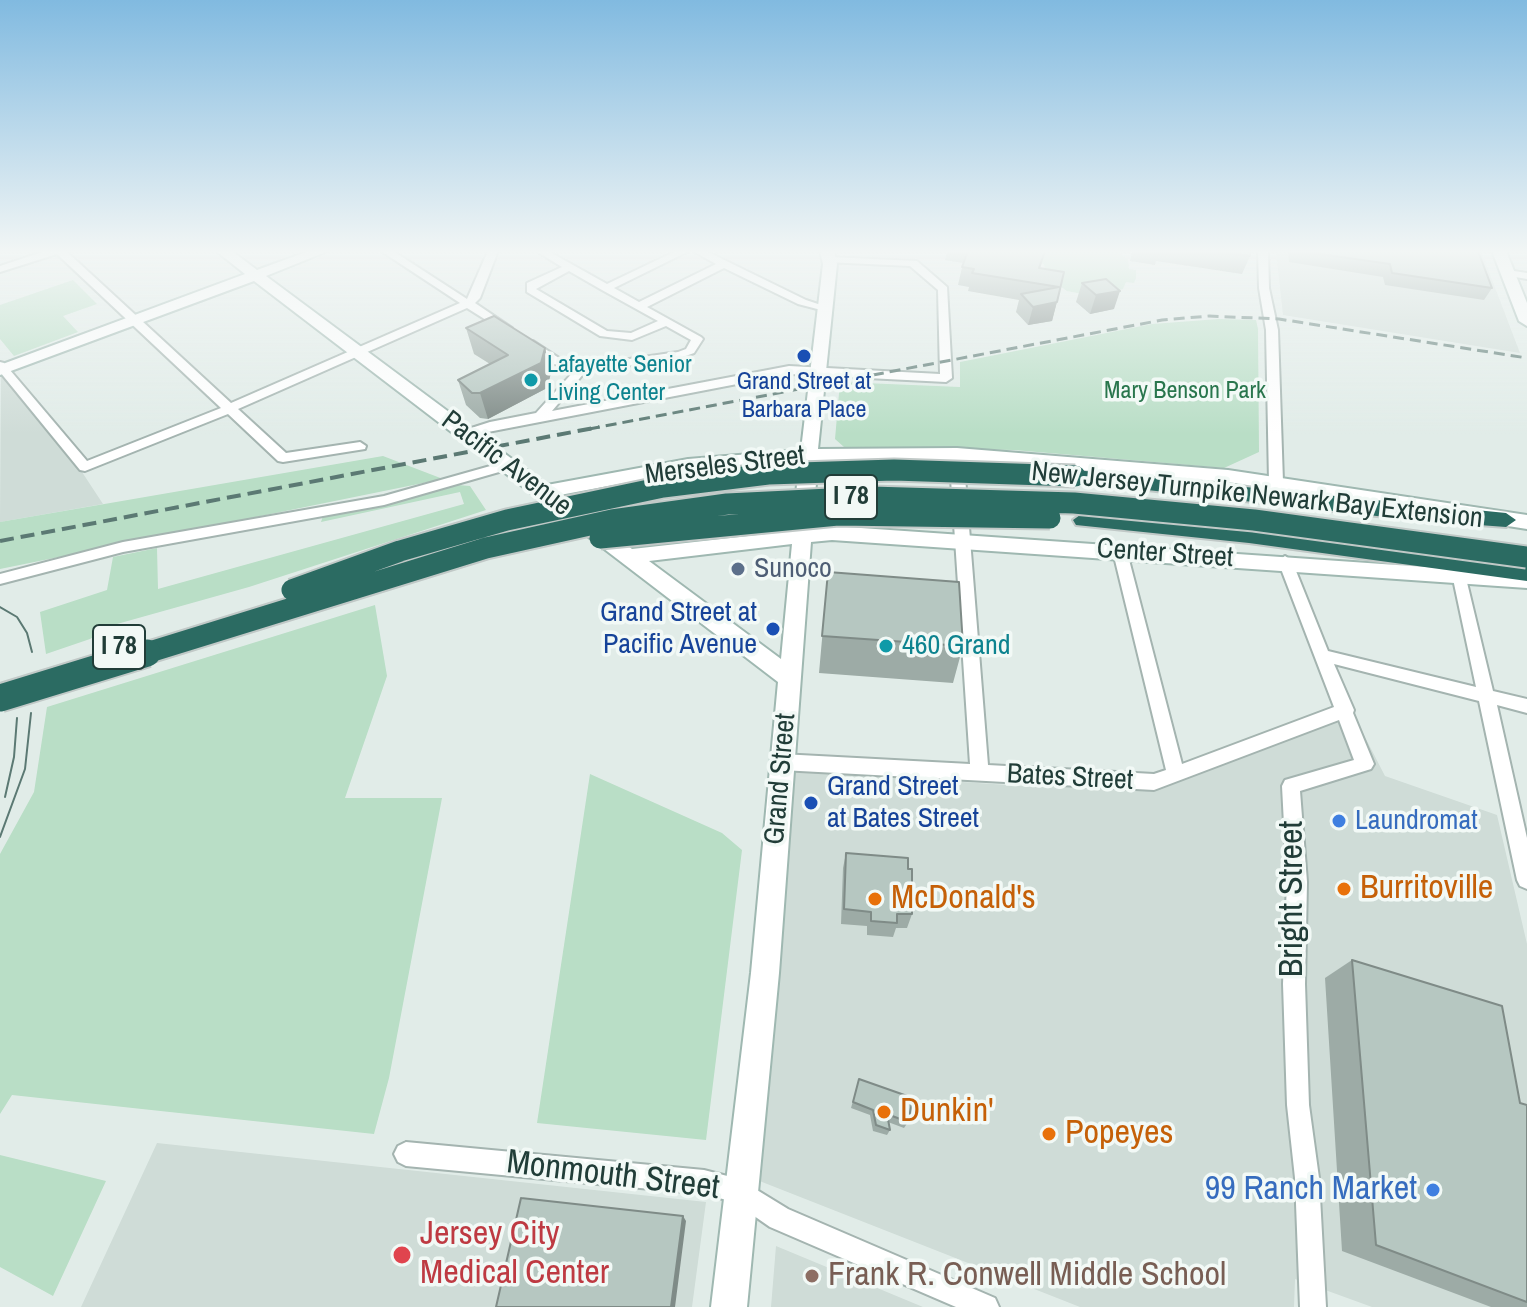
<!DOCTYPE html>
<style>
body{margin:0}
canvas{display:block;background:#e1ece8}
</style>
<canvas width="1527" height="1307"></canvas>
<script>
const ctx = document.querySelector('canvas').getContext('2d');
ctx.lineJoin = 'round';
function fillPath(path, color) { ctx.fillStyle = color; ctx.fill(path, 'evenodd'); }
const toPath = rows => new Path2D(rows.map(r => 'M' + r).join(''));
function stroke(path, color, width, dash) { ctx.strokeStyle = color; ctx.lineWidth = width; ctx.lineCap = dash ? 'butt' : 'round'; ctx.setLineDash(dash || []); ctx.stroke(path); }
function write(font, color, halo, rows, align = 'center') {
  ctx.font = font + ' "Archivo Narrow",sans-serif'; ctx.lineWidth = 7; ctx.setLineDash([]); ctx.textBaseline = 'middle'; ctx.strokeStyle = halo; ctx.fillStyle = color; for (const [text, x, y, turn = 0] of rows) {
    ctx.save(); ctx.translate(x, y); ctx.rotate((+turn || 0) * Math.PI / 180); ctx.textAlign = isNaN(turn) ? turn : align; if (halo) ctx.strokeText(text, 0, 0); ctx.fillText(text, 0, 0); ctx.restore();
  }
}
fillPath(toPath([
 [1276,251,1481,251,1520,353,1283,315],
 [1,372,82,472,103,504,0,522],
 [1350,708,1385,776,1497,815,1527,944,1527,1307,1372,1307,1295,1279,1294,1307,1080,1307,757,1180,792,771,1039,787,1157,785],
 [157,1143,706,1202,692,1307,81,1307],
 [776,1246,923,1307,771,1307]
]), '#cfdcd7');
fillPath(toPath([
 [982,251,1118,251,1128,260,1129,269,1136,270,1136,278,1134,283,1126,282,1123,289,1093,296,1067,291,1046,276,1044,264,981,254],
 [73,280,97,304,63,316,78,332,14,356,0,339,0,305],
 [1219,319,1256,320,1258,329,1259,452,1224,468,1014,450,844,447,835,439,840,382,960,387,960,362,1152,324],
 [383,456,443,479,0,569,0,522],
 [458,485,470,486,486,510,249,587,117,624,90,639,46,654,40,612,107,590,113,557,157,548,158,589,464,504,460,492,321,522,323,516],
 [375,605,387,676,345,798,442,798,389,1078,374,1134,12,1095,0,1114,0,854,34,792,47,707],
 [590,774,722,833,742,850,706,1140,537,1123],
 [0,1155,106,1181,53,1296,0,1267]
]), '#b9dec6');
const street = toPath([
 [45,251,66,251,231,403,460,303,381,251,393,251,467,299,488,251,498,251,480,298,475,303,512,328,502,330,467,308,238,409,286,453,360,442,366,446,365,449,283,462,278,461,228,414,85,471,80,470,0,372,0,362,4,363,87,461,221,408,57,254,0,272,0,266,45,251],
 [536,251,548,251,607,284,676,251,689,251,614,288,639,302,716,264,693,251,706,251,806,300,830,308,825,311,798,304,724,268,647,307,701,337,703,339,694,353,680,358,585,372,552,411,789,366,940,374,938,290,910,266,826,262,826,258,830,257,917,261,947,287,952,378,946,382,789,374,462,437,462,431,490,422,536,413,575,370,554,364,525,345,525,341,533,341,562,360,587,365,678,352,686,349,691,340,666,326,632,340,600,336,527,292,527,283,562,267,536,251],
 [569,271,602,290,658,321,631,333,607,331,536,289,569,271],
 [1258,251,1268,251,1269,288,1278,330,1283,482,1276,486,1269,482,1266,330,1259,288,1258,251],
 [1508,270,1527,273,1527,279,1504,275,1503,273,1508,270],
 [957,460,964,464,988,765,1154,774,1166,770,1113,552,1120,547,1127,552,1182,764,1334,707,1278,561,1285,556,1292,561,1328,651,1476,687,1452,574,1454,570,1464,570,1493,691,1527,699,1527,713,1497,705,1527,838,1527,889,1520,886,1517,880,1479,701,1334,664,1354,710,1353,713,1374,764,1371,769,1300,791,1307,882,1305,984,1309,1105,1319,1178,1326,1307,1300,1307,1295,1178,1287,1105,1283,984,1287,882,1282,786,1285,780,1354,760,1339,720,1154,790,781,770,775,767,772,762,775,757,781,754,970,764,950,464,957,460],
 [508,461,515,465,513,468,384,505,123,552,0,584,0,574,123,542,384,496,508,461],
 [406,1142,704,1170,739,1179,788,1209,995,1298,999,1307,956,1307,770,1227,734,1202,704,1194,406,1166,398,1162,394,1154,398,1146,406,1142]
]);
const secondary = toPath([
 [216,251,232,251,257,270,309,251,328,251,266,276,547,485,688,459,801,450,823,264,820,251,834,251,837,264,818,449,957,448,1228,470,1527,515,1527,529,1228,482,957,460,818,461,812,528,832,526,1527,574,1527,588,832,540,811,542,779,973,747,1307,711,1307,751,973,778,682,254,281,0,375,0,365,245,274,216,251],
 [799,461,793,531,632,549,560,495,688,471,799,461],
 [792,544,781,659,649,561,792,544],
 [1492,251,1506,251,1527,303,1527,326,1519,321,1492,251]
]);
const highway = toPath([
 [1075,470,1506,513,1516,520,1506,527,1412,520,1068,481,1065,476,1075,470],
 [1083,513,1249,529,1527,565,1527,581,1249,543,1076,525,1073,520,1083,513]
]);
stroke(street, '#a4b4b0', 4);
stroke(secondary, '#9fb8b1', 4);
stroke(highway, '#c1c9c7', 4);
fillPath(street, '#fff');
fillPath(secondary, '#fff');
fillPath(highway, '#2b6b62');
stroke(toPath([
 [0,607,17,617,27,633,32,652],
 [5,797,14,757,17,718],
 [0,837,25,769,31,713]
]), '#5b7973', 2);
stroke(toPath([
 [589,429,1162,320,1209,316,1279,319,1527,358]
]), '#5b7973', 3, [11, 6]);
stroke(toPath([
 [0,541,599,427]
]), '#5b7973', 4, [14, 7]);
const highwayBridgeFar1 = toPath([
 [600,538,838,515,1050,518],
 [292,590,400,551,507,520,663,487,768,474,894,470,1075,476],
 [140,655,486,548,612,520,727,504,871,497,1074,503,1254,520,1527,557]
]);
const highwayBridge = toPath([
 [0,698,147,653]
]);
stroke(highwayBridgeFar1, '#c1c9c7', 25, []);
stroke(highwayBridge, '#c1c9c7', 31, []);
stroke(highwayBridgeFar1, '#2b6b62', 21);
stroke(highwayBridge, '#2b6b62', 27);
fillPath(toPath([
 [947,251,1045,251,1040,269,1064,272,1052,321,1028,325,1016,312,1019,300,968,291,969,287,958,285,963,263,945,260],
 [1132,251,1250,251,1250,256,1242,274,1156,261,1155,265,1130,261],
 [1288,251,1478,251,1492,288,1484,300,1385,285,1383,277,1289,262],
 [1082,283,1114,309,1090,314,1076,302],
 [466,328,545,348,551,373,547,388,488,419,480,418,466,405,458,380,490,364,474,354],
 [828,572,963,646,953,683,819,673],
 [846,853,912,914,907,928,896,928,893,937,867,935,867,926,841,924,843,868],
 [1352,960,1520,1103,1527,1105,1527,1307,1491,1307,1342,1251,1325,978],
 [859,1079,908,1122,904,1128,888,1122,890,1130,887,1135,873,1131,870,1115,851,1108]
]), '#9daba6');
fillPath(toPath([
 [1120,291,1114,309,1090,314,1096,295],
 [1057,302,1052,321,1028,325,1033,307],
 [545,348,551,373,547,388,488,419,480,393],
 [683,1216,686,1221,675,1307,671,1307]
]), '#7f8b87');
const building = toPath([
 [968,251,1045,251,1039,268,1064,272,1057,302,1033,307,1021,294,1059,287,972,273,974,269,962,267,968,251],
 [1214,251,1250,251,1250,256,1214,251],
 [1299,251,1478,251,1492,288,1392,273,1390,264,1299,251],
 [1106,279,1120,291,1096,295,1082,283,1106,279],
 [494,316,545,348,541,363,480,393,472,393,458,380,508,355,466,328,494,316],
 [828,572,959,582,963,646,822,636,828,572],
 [846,853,908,858,908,869,912,869,912,914,897,914,897,923,871,921,871,912,844,909,846,853],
 [1352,960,1502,1006,1520,1103,1527,1105,1527,1302,1376,1245,1352,960],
 [859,1079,913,1098,908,1122,887,1114,890,1130,876,1125,873,1110,853,1102,859,1079],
 [521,1198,683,1216,671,1307,496,1307,521,1198]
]);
fillPath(building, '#b6c7c1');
stroke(building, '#7f8b87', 2);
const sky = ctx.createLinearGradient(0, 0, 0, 434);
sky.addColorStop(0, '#81bae0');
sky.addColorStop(0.58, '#f2f6f5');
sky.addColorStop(1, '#f2f6f500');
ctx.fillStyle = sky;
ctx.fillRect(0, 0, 1527, 434);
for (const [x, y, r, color] of [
 [804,356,8,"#1a4fb4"],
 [531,380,8,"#0f9aa8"],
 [738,569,8,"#5c6f8a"],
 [773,629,8,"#1a4fb4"],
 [886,646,8,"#0f9aa8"],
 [811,803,8,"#1a4fb4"],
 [1339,821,8,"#3f7fe0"],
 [1344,889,8,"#e8710a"],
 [875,899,8,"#e8710a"],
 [884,1112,8,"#e8710a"],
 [1049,1134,8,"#e8710a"],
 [1433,1190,8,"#3f7fe0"],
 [402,1255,10,"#e0444e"],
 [812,1276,8,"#8d6e63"]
]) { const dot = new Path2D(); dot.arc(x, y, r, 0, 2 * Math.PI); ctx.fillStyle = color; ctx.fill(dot); stroke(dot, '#f2f9f6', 3); }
write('24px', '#0d838f', '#f2f9f6', [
 ["Lafayette Senior",547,366],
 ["Living Center",547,394]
], 'left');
write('24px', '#164399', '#f2f9f6', [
 ["Grand Street at",804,383],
 ["Barbara Place",804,411]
]);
write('24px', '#29764d', '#f2f9f6', [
 ["Mary Benson Park",1185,392]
]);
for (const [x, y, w] of [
 [851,497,52],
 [119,647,52]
]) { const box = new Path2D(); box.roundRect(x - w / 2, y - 22, w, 44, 6); ctx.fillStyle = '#f2f9f6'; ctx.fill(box); stroke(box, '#213d38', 2); }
write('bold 26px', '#213d38', null, [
 ["I 78",851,497],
 ["I 78",119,647]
]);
write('28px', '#213d38', '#f2f9f6', [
 ["Pacific Avenue",506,464,37],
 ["Merseles Street",725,466,-7],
 ["New Jersey Turnpike Newark Bay Extension",1257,496,6],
 ["Center Street",1165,554,4],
 ["Bates Street",1070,778,3],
 ["Grand Street",781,779,-85]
]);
write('28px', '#4e5e75', '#f2f9f6', [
 ["Sunoco",754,569]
], 'left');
write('28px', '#164399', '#f2f9f6', [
 ["Grand Street at",757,613],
 ["Pacific Avenue",757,645],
 ["Grand Street",827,787,"left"],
 ["at Bates Street",827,819,"left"]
], 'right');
write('28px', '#0d838f', '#f2f9f6', [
 ["460 Grand",902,646]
], 'left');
write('28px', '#366cbe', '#f2f9f6', [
 ["Laundromat",1355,821]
], 'left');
write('34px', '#c56008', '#f2f9f6', [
 ["Burritoville",1360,889],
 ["McDonald's",891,899],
 ["Dunkin'",900,1112],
 ["Popeyes",1065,1134]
], 'left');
write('34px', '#213d38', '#f2f9f6', [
 ["Bright Street",1293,899,-90],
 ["Monmouth Street",613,1176,7]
]);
write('34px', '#366cbe', '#f2f9f6', [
 ["99 Ranch Market",1417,1190]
], 'right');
write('34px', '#be3a42', '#f2f9f6', [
 ["Jersey City",420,1235],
 ["Medical Center",420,1274]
], 'left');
write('34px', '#785e54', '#f2f9f6', [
 ["Frank R. Conwell Middle School",828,1276]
], 'left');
</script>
